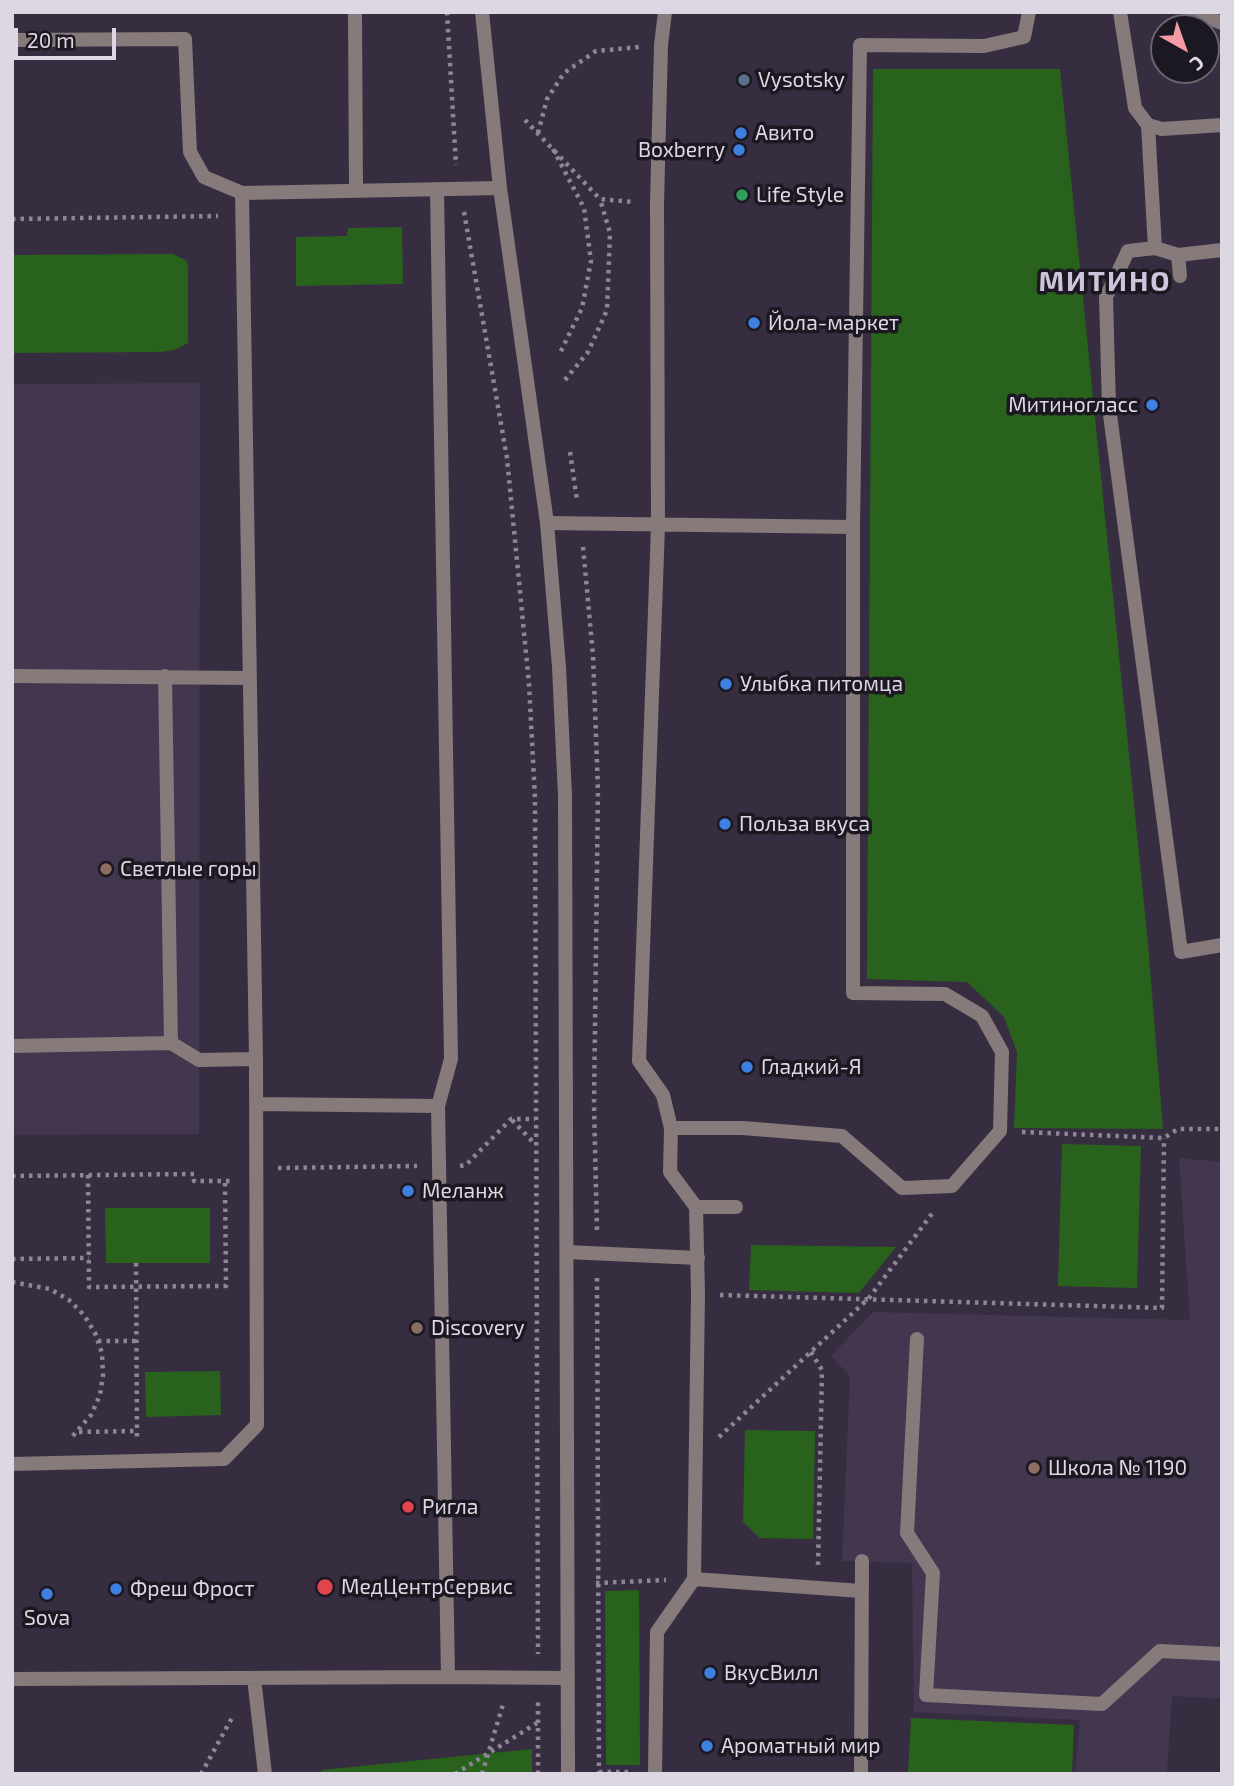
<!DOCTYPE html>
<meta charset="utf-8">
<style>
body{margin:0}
#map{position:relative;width:1234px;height:1786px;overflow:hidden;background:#372d41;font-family:"Exo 2",sans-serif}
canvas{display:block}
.frame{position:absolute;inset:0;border:14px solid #ddd7e4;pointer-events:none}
.north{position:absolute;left:1150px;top:14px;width:70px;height:70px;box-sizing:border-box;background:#1c1821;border:2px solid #69646f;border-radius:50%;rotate:140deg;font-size:19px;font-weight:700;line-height:28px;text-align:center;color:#ddd7e4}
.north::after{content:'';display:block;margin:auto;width:24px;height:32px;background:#f49aa4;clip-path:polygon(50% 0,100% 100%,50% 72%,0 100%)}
.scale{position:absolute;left:14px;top:28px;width:102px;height:32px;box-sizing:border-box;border:4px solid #ddd7e4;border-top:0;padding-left:9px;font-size:21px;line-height:24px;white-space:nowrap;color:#ddd7e4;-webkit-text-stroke:5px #1c1821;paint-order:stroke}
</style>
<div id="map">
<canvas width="1234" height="1786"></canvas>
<div class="frame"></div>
<div class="north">С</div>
<div class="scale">20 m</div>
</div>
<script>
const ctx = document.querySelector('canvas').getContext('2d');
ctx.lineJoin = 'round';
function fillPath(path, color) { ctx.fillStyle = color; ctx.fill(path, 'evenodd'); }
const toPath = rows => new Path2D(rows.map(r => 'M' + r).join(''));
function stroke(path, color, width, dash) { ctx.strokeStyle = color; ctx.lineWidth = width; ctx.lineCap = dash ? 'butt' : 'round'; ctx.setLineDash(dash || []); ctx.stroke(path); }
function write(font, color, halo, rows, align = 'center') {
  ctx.font = font + ' "Exo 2",sans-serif'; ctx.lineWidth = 7; ctx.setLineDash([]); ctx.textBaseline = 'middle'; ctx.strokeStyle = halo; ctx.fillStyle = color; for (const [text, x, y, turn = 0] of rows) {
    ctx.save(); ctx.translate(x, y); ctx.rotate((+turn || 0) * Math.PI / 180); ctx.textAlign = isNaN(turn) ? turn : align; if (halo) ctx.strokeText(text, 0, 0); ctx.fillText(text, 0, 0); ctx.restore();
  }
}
fillPath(toPath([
 [200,383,199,1134,12,1135,12,384],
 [1179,1158,1222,1162,1222,1699,1172,1696,1167,1774,1075,1774,1080,1720,914,1712,912,1563,842,1561,850,1376,831,1356,873,1312,1190,1320]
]), '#43364f');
fillPath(toPath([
 [873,69,1060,69,1148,944,1163,1129,1014,1128,1017,1052,1004,1017,967,982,867,979],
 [402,227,403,284,296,286,296,237,347,236,348,228],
 [173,254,187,261,188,268,188,343,175,350,159,352,12,353,12,255],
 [1062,1144,1141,1146,1137,1288,1058,1286],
 [105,1208,210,1208,210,1263,106,1263],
 [751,1245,896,1247,859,1293,749,1290],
 [220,1371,221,1415,146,1417,145,1372],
 [745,1430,815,1431,813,1539,760,1538,743,1522],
 [639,1590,640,1765,606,1765,605,1591],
 [911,1718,1074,1725,1072,1774,908,1774],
 [532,1749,532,1774,322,1774,321,1770]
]), '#29621d');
stroke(toPath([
 [447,12,456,165],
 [525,120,600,199,634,202],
 [538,133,547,99,564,73,596,51,639,47],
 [553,149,584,208,591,261,582,308,560,353],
 [464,212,507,458,529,684,535,798,538,1654],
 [12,219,218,216],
 [565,380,588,352,607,310,610,233,600,199],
 [570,452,577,500],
 [583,547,593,655,598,790,594,1105,597,1230],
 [512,1120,535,1144],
 [1022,1132,1164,1138,1178,1129,1222,1129],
 [460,1166,466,1165,511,1119,535,1119],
 [278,1168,417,1166],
 [88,1175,89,1287,226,1286,225,1182],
 [12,1176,194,1174,194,1181,233,1181],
 [12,1259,89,1258],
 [136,1263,137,1437],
 [597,1278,599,1774],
 [12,1282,50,1289,69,1300,84,1315,95,1333,102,1353,103,1375,100,1395,91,1415,71,1438],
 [720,1295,1162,1308,1164,1138],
 [98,1341,137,1341],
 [811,1352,822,1370,818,1565],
 [79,1432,137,1431],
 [719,1437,869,1298,934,1211],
 [596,1583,666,1580],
 [599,1772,633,1772],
 [201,1774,233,1716],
 [455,1774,537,1723],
 [482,1774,504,1701],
 [538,1774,538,1701]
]), '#8e8697', 4.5, [3.5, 5]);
stroke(toPath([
 [355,12,356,191],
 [665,12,661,45,657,204,658,526,639,1061,663,1095,671,1128,743,1128,842,1136,902,1188,952,1186,1000,1131,1002,1052,982,1016,945,994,853,993,853,527,860,45,984,46,1024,37,1029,12],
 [1192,12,1222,23],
 [12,40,185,39,190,152,204,177,242,193],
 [1148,125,1155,248],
 [1222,250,1178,255,1155,248,1128,251,1106,297,1109,407,1181,952,1222,945],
 [1178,255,1180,276],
 [547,523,853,527],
 [12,676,250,678],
 [165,676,171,1043,199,1060,256,1059],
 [12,1046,171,1043],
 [256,1104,438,1106,451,1059,437,189],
 [671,1128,670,1172,696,1207,698,1295,694,1579],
 [696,1207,736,1207],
 [567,1252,698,1258],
 [917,1339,907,1533,933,1573,926,1695,1102,1704,1160,1651,1222,1654],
 [12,1464,224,1459,257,1425,256,1059,242,193,500,188],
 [448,1677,567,1678],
 [254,1678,265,1774],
 [12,1679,448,1677,438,1106],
 [655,1774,657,1632,694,1579,861,1591],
 [861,1774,862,1561]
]), '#877a7b', 14);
stroke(toPath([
 [482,12,500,188,547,523,559,667,565,796,568,1774],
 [1120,12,1135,108,1148,125,1162,129,1222,125]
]), '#877a7b', 14);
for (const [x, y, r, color] of [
 [744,80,7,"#5c6f8a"],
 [741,133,7,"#3f7fe0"],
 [739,150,7,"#3f7fe0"],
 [742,195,7,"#2e9e5b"],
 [754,323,7,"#3f7fe0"],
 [1152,405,7,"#3f7fe0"],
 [726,684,7,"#3f7fe0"],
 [725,824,7,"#3f7fe0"],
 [106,869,7,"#8d6e63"],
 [747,1067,7,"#3f7fe0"],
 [408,1191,7,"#3f7fe0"],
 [417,1328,7,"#8d6e63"],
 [1034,1468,7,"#8d6e63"],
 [408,1507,7,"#e0444e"],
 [325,1587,9,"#e0444e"],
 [116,1589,7,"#3f7fe0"],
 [47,1594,7,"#3f7fe0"],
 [710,1673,7,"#3f7fe0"],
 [707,1746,7,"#3f7fe0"]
]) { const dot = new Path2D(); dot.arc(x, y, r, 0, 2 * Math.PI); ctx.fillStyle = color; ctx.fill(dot); stroke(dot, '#1c1821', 2.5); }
write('21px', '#ddd7e4', '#1c1821', [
 ["Vysotsky",758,80],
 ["Авито",755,133],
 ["Boxberry",725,150,"right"],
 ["Life Style",756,195],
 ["Йола-маркет",768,323],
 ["Митиногласс",1138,405,"right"],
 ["Улыбка питомца",740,684],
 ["Польза вкуса",739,824],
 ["Светлые горы",120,869],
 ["Гладкий-Я",761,1067],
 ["Меланж",422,1191],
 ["Discovery",431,1328],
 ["Школа № 1190",1048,1468],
 ["Ригла",422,1507],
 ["МедЦентрСервис",341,1587],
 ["Фреш Фрост",130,1589],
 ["Sova",47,1618,"center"],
 ["ВкусВилл",724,1673],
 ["Ароматный мир",721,1746]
], 'left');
ctx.letterSpacing = '2px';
write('bold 28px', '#d0c4dc', '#1c1821', [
 ["МИТИНО",1105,282]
]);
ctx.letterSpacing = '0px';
</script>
